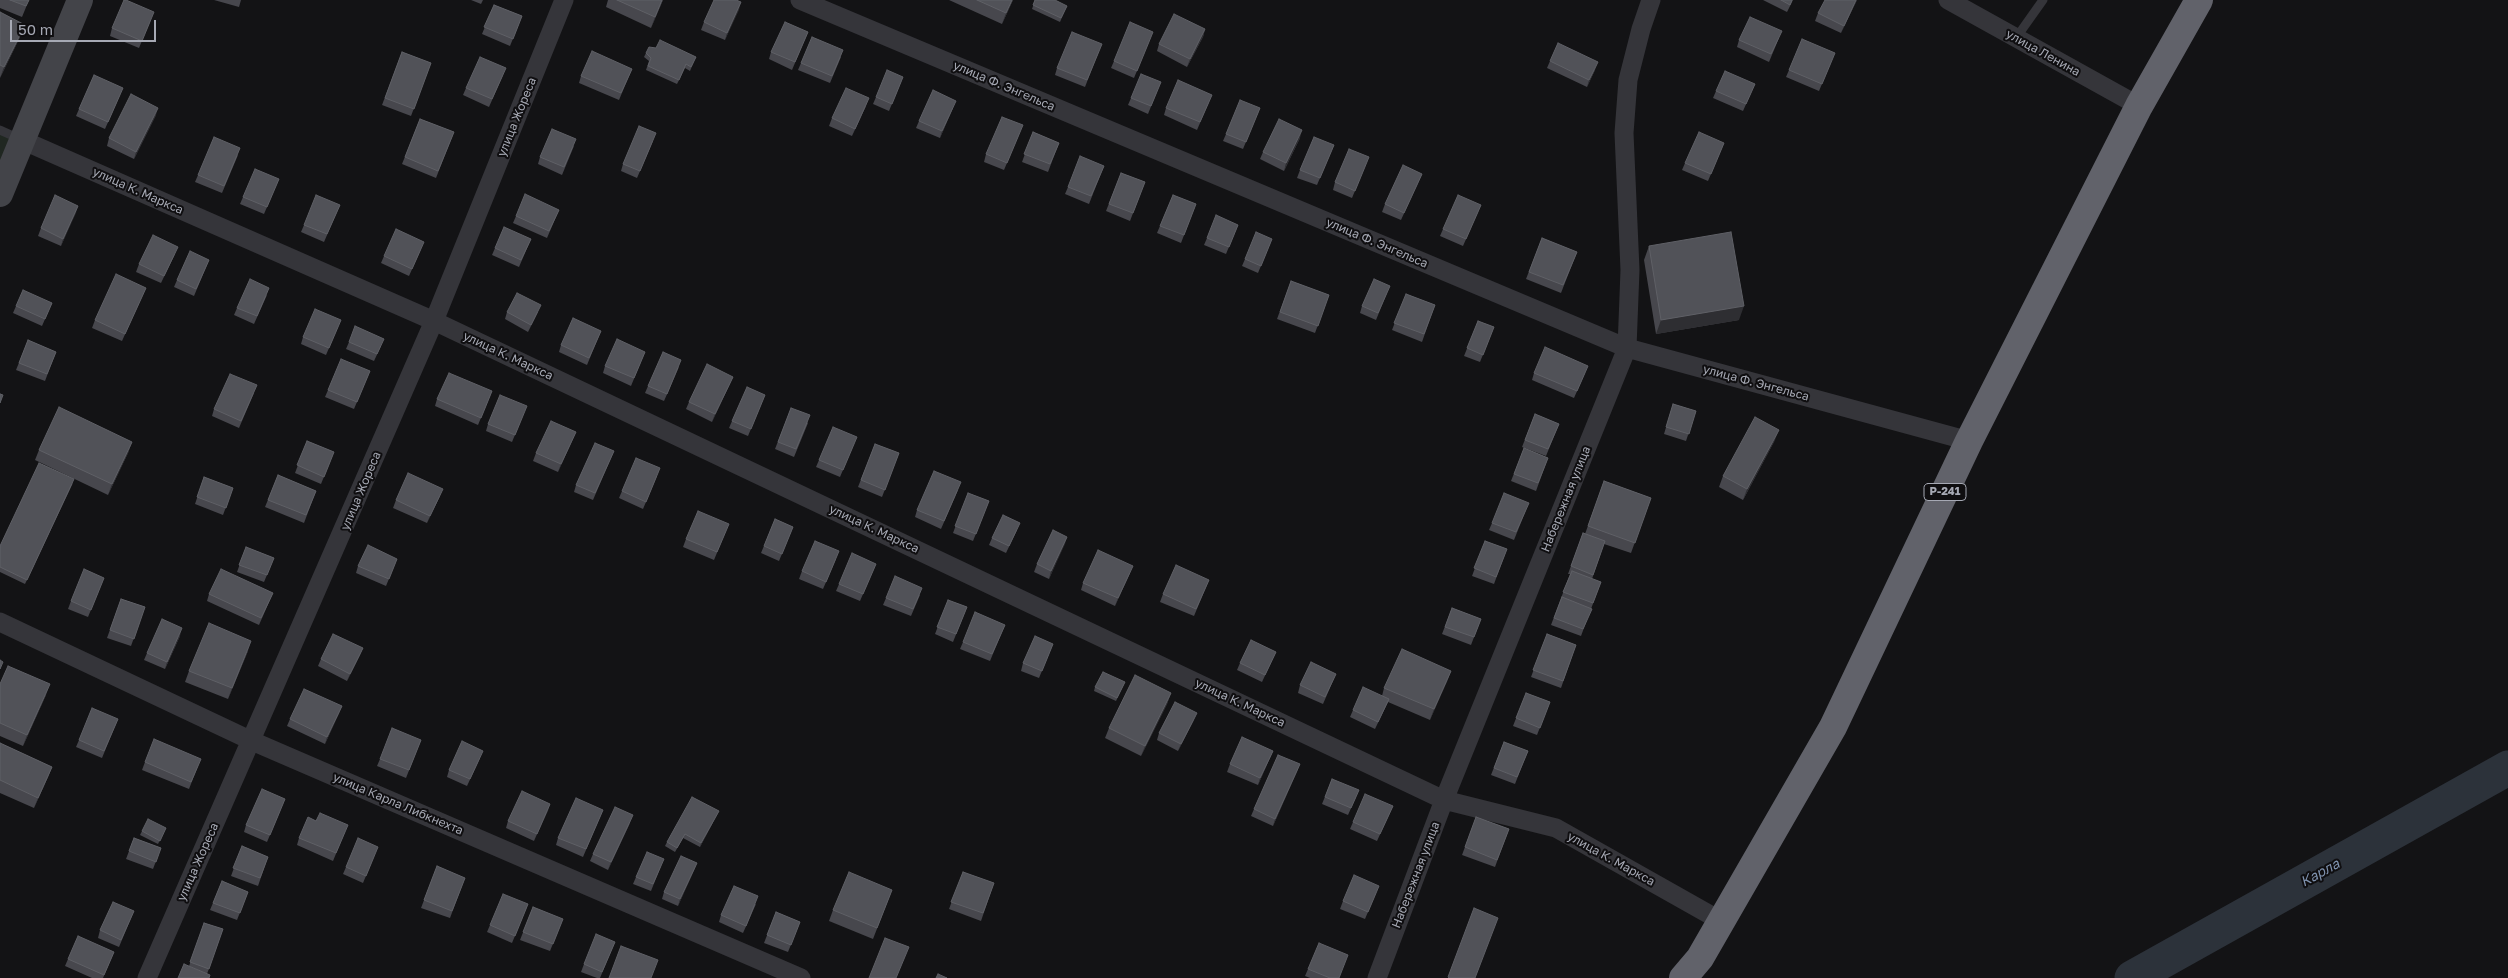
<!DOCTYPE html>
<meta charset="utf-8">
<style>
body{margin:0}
#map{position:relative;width:2508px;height:978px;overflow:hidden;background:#131315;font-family:"Golos Text",sans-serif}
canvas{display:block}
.scale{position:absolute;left:10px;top:20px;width:146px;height:22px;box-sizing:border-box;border:2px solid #a6a9b4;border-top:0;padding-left:6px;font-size:15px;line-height:18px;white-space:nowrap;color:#a6a9b4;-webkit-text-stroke:4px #0f0e10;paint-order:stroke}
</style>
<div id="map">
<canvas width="2508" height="978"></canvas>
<div class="scale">50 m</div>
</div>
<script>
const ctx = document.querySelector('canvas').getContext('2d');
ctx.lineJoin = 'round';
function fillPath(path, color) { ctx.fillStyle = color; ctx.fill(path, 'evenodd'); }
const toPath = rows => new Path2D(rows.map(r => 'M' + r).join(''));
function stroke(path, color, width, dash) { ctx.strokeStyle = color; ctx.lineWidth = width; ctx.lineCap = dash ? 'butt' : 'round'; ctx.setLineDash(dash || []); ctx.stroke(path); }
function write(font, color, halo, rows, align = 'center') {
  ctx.font = font + ' "Golos Text",sans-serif'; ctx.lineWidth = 4; ctx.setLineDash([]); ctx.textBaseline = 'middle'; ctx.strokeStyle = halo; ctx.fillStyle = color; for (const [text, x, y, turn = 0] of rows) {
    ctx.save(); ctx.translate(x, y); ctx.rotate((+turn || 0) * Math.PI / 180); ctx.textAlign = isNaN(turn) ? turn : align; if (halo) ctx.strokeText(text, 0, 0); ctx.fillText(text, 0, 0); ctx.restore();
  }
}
fillPath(toPath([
 [0,130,22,140,0,194]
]), '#202721');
stroke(toPath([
 [2132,978,2508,768]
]), '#2c323a', 35);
stroke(toPath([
 [2016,38,2043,0],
 [0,130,20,139]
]), '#35353a', 9);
stroke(toPath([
 [800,0,1627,348,1969,441],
 [1948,0,2139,106],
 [22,140,434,321,1444,800,1556,828,1721,921],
 [0,622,252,741,801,978],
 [147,978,434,321,564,0],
 [1377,978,1444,800,1627,348,1630,270,1624,133,1628,80,1641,29,1651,0]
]), '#35353a', 19);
stroke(toPath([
 [0,194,80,0]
]), '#434449', 26);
stroke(toPath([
 [1683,978,1700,958,1833,727,1969,441,2139,106,2199,0]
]), '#61626a', 28);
fillPath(toPath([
 [0,0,29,0,22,17,0,8],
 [214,0,241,0,239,7],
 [471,0,483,0,481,4],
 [608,0,663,0,651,28,606,7],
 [949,0,1013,0,1002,24],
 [1035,0,1067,6,1060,22,1032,9],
 [1763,0,1793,0,1787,12],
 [1857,0,1841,33,1815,21,1818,13],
 [741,2,725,40,701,30,704,22],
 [494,5,522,16,510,46,482,34],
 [0,12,21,35,0,78],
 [151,19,139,48,110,36,112,28],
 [1205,29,1203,37,1187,67,1157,51,1159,44],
 [808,32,792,70,769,59,771,52],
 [1779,38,1769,62,1737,47,1739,40],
 [1150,39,1134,78,1111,68,1114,61],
 [1099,51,1085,87,1055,75,1057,68],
 [402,52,431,63,411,116,382,105],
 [646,53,696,57,690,71,685,68,677,84,646,70,649,61,644,57],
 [841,57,830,83,798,70,801,63],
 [1832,60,1819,91,1786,77,1789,70],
 [1550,61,1595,70,1587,87,1547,68],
 [632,69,619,100,579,83,581,76],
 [503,75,489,107,463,95,466,88],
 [903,77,889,111,873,104,876,97],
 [1755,84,1743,111,1713,98,1716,91],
 [1158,89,1148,114,1128,105,1131,98],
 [120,95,105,129,76,116,79,109],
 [1209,102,1197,130,1164,115,1166,108],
 [866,106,852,136,829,126,832,118],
 [953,108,940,138,916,128,919,121],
 [1260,108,1243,149,1223,141,1226,134],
 [156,115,134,159,107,146,109,138],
 [420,119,454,132,436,178,402,164],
 [1020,132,1004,170,984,162,986,154],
 [1033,132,1059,143,1048,172,1022,162],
 [1300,138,1284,171,1260,159,1263,152],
 [653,141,637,178,621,171,623,164],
 [1724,143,1708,181,1682,170,1685,163],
 [1334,145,1317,185,1297,178,1300,170],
 [574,146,562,175,538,164,540,157],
 [238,155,222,193,195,182,198,175],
 [1366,164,1352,198,1333,190,1335,182],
 [1104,166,1089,204,1065,194,1068,187],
 [1121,173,1145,182,1130,221,1106,211],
 [1422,174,1401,220,1382,212,1385,204],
 [279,179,264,214,240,204,243,197],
 [1173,195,1196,204,1181,243,1157,233],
 [340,205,324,242,301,232,304,225],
 [1481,205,1463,246,1440,236,1443,229],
 [78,206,61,246,38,236,41,228],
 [559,210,547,238,513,223,516,216],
 [1238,225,1226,254,1204,245,1207,238],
 [1542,238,1577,252,1561,293,1526,279],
 [531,239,519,267,492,255,495,248],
 [1272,239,1258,273,1242,266,1245,259],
 [1649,246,1739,320,1656,334,1644,260],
 [421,249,409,276,381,263,384,256],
 [175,254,161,283,136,272,139,264],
 [209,260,194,296,174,287,177,280],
 [1291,281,1329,295,1315,333,1277,319],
 [146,288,122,341,92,328,95,320],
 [1387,293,1376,320,1360,313,1362,306],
 [1406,294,1435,305,1422,342,1392,330],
 [267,295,254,324,234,315,237,308],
 [52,303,42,326,13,313,16,306],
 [507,312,538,312,528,332,505,319],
 [1478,321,1494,327,1480,362,1464,356],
 [338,327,326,355,301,344,303,337],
 [601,331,587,365,559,352,561,345],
 [28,340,56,352,45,381,16,370],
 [349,342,381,346,374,361,346,349],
 [645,352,631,386,603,373,605,366],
 [679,367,664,401,645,393,648,386],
 [370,371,354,409,325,397,328,390],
 [1534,373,1585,373,1574,398,1532,380],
 [733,377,712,422,686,409,689,402],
 [492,391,478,425,435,406,437,399],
 [254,393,239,428,212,416,214,409],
 [765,395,748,436,729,428,732,421],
 [1673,404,1696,411,1686,441,1664,434],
 [791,408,808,423,794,457,775,449],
 [524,413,512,442,486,431,488,424],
 [1535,414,1559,424,1546,456,1522,447],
 [576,432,558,472,533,461,536,453],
 [1775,440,1743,500,1719,487,1723,476],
 [307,441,334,452,321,484,295,473],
 [132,442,128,453,108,495,35,460,39,450],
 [854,444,840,477,816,467,819,460],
 [875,444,899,453,882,497,858,487],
 [1524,448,1548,458,1536,491,1511,481],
 [614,451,593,500,574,492,576,485],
 [278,475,316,491,304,523,265,507],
 [657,476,643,509,619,498,622,491],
 [204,477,233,488,223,515,195,504],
 [1604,481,1651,498,1631,553,1604,544,1592,579,1601,582,1581,636,1551,625,1570,574,1568,574,1583,533,1585,534],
 [73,483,25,584,0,572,0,546],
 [958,490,941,529,915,517,917,510],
 [968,493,989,501,973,541,953,533],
 [440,496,427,523,393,508,396,500],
 [1526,510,1514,540,1489,530,1492,523],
 [775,519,793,527,779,561,761,553],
 [1017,530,1006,553,989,545,992,538],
 [726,531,714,560,683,547,686,539],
 [1067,537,1049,579,1034,572,1037,564],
 [1485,541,1507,549,1494,584,1472,576],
 [246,547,274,558,264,582,237,572],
 [397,559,386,586,356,573,358,566],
 [836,559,823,589,799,579,802,571],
 [876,564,860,601,836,591,839,584],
 [1130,573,1115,606,1081,590,1083,583],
 [104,578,88,617,68,609,71,601],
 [1209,580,1194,616,1160,602,1163,594],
 [273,593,259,625,207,601,209,594],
 [920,595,911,616,883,605,886,598],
 [121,599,145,607,131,646,107,638],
 [948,600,967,607,953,642,935,634],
 [1452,608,1481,619,1471,645,1442,634],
 [1005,625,990,661,960,649,963,642],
 [1547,634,1576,645,1561,688,1531,677],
 [180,636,165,669,144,660,147,653],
 [1053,644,1039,678,1021,671,1023,663],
 [363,648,360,655,347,681,318,666,321,659],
 [248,651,228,699,185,682,189,671],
 [1276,652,1262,682,1237,670,1240,663],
 [1451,671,1430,720,1388,702,1375,729,1350,717,1353,710,1382,696,1384,688],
 [1336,674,1323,704,1298,693,1300,685],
 [1125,682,1116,701,1094,691,1095,687],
 [0,684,46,695,23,746,0,736],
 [1171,693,1167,704,1141,756,1105,738,1109,728],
 [1526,693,1550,702,1537,735,1513,726],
 [342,706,325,744,287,726,290,719],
 [118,719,102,758,76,747,79,740],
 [1194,720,1178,751,1157,740,1159,733],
 [421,740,406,778,377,766,380,759],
 [1504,742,1528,751,1515,784,1491,775],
 [0,743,52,767,48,777,34,808,0,793],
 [1273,751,1258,785,1227,772,1230,764],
 [480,758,467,786,447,777,449,770],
 [145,762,198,766,189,789,142,770],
 [1300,764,1273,826,1251,816,1254,809],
 [1332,779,1356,797,1348,815,1322,804],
 [285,799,267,842,244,832,246,825],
 [550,804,534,841,506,828,508,821],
 [1393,806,1377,841,1350,829,1353,822],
 [603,810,583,857,556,845,558,838],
 [719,811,700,847,683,838,675,852,665,846,667,842],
 [1476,817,1509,829,1495,867,1462,855],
 [630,823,608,870,590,861,593,854],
 [166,828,158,844,140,835,142,831],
 [345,832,333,861,297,845,299,838],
 [134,838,161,848,153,869,126,859],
 [242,846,268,857,258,886,231,876],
 [375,854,363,883,343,874,346,867],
 [697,863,678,906,662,899,664,892],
 [437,866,465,878,450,918,421,908],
 [661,866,651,891,633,884,636,877],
 [963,872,994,883,981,921,949,909],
 [222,881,248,892,237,920,210,910],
 [892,890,873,939,829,921,833,910],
 [1376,893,1365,919,1340,909,1343,901],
 [528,904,512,943,487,932,490,925],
 [756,904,743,933,719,922,721,915],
 [533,907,563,919,550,951,520,940],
 [134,911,119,947,98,938,100,930],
 [776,912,800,922,788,952,764,943],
 [204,923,223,929,207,974,189,966],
 [615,942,600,978,597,978,581,972,584,964],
 [114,952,103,978,92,978,65,966,68,959],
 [1308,969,1339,978,1310,978,1305,976]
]), '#47474d');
fillPath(toPath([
 [662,0,663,0,651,28,655,17],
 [1012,0,1013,0,1002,24,1006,13],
 [1856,0,1857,0,1841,33,1844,26],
 [741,2,739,10,725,40,727,33],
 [25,25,21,35,0,78,4,67],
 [1205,29,1203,37,1187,67,1190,59],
 [1598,62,1595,70,1587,87,1589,80],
 [869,98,866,106,852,136,855,129],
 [956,101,953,108,940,138,942,131],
 [158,108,156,115,134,159,136,152],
 [1302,130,1300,138,1284,171,1286,163],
 [78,206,76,213,61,246,63,239],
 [1744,306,1739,320,1656,334,1661,320],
 [733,377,730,384,712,422,715,414],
 [1779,430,1775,440,1743,500,1747,489],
 [576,432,573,439,558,472,561,464],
 [132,442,128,453,108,495,112,484],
 [443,489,440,496,427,523,430,516],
 [1067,537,1065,544,1049,579,1051,571],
 [1133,566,1130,573,1115,606,1118,598],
 [182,628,180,636,165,669,167,662],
 [251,641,248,651,228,699,232,688],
 [363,648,360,655,347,681,350,674],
 [1451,671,1447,682,1430,720,1434,709],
 [50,684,46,695,23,746,27,735],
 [1171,693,1167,704,1141,756,1145,746],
 [342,706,339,714,325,744,327,737],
 [1197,713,1194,720,1178,751,1181,744],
 [1273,751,1270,758,1258,785,1260,778],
 [1300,764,1297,772,1273,826,1275,819],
 [52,767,48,777,34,808,38,798],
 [550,804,548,811,534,841,537,834],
 [719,811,717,815,700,847,701,843],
 [633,815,630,823,608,870,611,862],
 [697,863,694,871,678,906,680,899]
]), '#2e2e32');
const building = toPath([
 [10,0,29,0,26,6,10,0],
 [124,0,126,0,154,12,142,41,112,28,124,0],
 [617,0,662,0,655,17,617,0],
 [714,0,736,0,741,2,727,33,704,22,714,0],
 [977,0,1012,0,1006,13,977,0],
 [1035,0,1055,0,1067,6,1061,18,1033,5,1035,0],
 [1781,0,1792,0,1790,5,1781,0],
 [1825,0,1856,0,1844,26,1818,13,1825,0],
 [494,5,522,16,513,39,484,27,494,5],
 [0,12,25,25,4,67,0,65,0,12],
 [1174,14,1205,29,1190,59,1159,44,1174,14],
 [1750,17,1782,31,1771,54,1739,40,1750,17],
 [785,22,808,32,795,62,771,52,785,22],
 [1130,22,1153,32,1137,71,1114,61,1130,22],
 [1072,32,1102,44,1087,80,1057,68,1072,32],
 [812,37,843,50,832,76,801,63,812,37],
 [1802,39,1835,53,1822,84,1789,70,1802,39],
 [660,40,696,57,691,67,686,64,679,80,648,66,651,58,646,53,649,47,656,48,660,40],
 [1558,43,1598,62,1589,80,1550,61,1558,43],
 [592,51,632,69,621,93,581,76,592,51],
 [402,52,431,63,414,109,385,98,402,52],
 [480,57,506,68,492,99,466,88,480,57],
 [887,70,903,77,892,104,876,97,887,70],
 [1725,71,1755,84,1746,104,1716,91,1725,71],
 [1141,74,1161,82,1151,106,1131,98,1141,74],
 [94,75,123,88,108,122,79,109,94,75],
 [1178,80,1212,95,1200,122,1166,108,1178,80],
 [846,88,869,98,855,129,832,118,846,88],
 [933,90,956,101,942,131,919,121,933,90],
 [131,94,158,108,136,152,109,138,131,94],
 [1240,100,1260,108,1246,142,1226,134,1240,100],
 [1002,117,1023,125,1007,163,986,154,1002,117],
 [420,119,454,132,438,171,405,157,420,119],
 [1279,119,1302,130,1286,163,1263,152,1279,119],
 [639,126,656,133,640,171,623,164,639,126],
 [552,129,576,139,564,167,540,157,552,129],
 [1033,132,1059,143,1050,164,1024,154,1033,132],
 [1699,132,1724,143,1711,174,1685,163,1699,132],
 [214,137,240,148,224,186,198,175,214,137],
 [1314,137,1334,145,1320,178,1300,170,1314,137],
 [1349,149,1369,157,1355,191,1335,182,1349,149],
 [1080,156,1104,166,1091,196,1068,187,1080,156],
 [1403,165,1422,174,1404,213,1385,204,1403,165],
 [255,169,279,179,267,207,243,197,255,169],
 [1121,173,1145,182,1133,213,1109,204,1121,173],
 [525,194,559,210,549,231,516,216,525,194],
 [55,195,78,206,63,239,41,228,55,195],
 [316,195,340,205,327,234,304,225,316,195],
 [1173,195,1196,204,1184,235,1160,226,1173,195],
 [1458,195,1481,205,1466,239,1443,229,1458,195],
 [1216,215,1238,225,1229,247,1207,238,1216,215],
 [504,227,531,239,521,260,495,248,504,227],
 [396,229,424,242,412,269,384,256,396,229],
 [1256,232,1272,239,1261,266,1245,259,1256,232],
 [1731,232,1744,306,1661,320,1649,246,1731,232],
 [153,235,178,247,164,276,139,264,153,235],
 [1542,238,1577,252,1563,285,1529,272,1542,238],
 [190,251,209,260,196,289,177,280,190,251],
 [116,274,146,288,125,334,95,320,116,274],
 [250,279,269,288,257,316,237,308,250,279],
 [1374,279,1390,286,1378,313,1362,306,1374,279],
 [1291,281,1329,295,1318,326,1280,312,1291,281],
 [23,290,52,303,45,319,16,306,23,290],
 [517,293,541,305,531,325,507,312,517,293],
 [1406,294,1435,305,1424,334,1394,323,1406,294],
 [315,309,341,320,329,348,303,337,315,309],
 [573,318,601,331,589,358,561,345,573,318],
 [1478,321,1494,327,1483,355,1467,348,1478,321],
 [355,326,384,339,377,354,349,342,355,326],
 [617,339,645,352,634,378,605,366,617,339],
 [28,340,56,352,47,374,19,363,28,340],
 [1545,347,1588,366,1577,391,1534,373,1545,347],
 [663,352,681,360,667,394,648,386,663,352],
 [341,359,370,371,357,402,328,390,341,359],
 [707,364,733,377,715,414,689,402,707,364],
 [449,373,492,391,481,418,437,399,449,373],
 [230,374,257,385,241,421,214,409,230,374],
 [747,387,765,395,751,429,732,421,747,387],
 [0,394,3,395,0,403,0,394],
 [500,395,527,406,515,435,488,424,500,395],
 [1673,404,1696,411,1689,434,1666,427,1673,404],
 [59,407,132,442,112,484,39,450,59,407],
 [791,408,810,415,796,449,778,442,791,408],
 [1535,414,1559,424,1548,449,1525,440,1535,414],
 [1755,417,1779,430,1747,489,1723,476,1755,417],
 [551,421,576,432,561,464,536,453,551,421],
 [833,427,857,437,843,470,819,460,833,427],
 [307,441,334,452,324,477,297,465,307,441],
 [595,443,614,451,595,493,576,485,595,443],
 [875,444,899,453,885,490,861,480,875,444],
 [1524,448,1548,458,1538,483,1514,474,1524,448],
 [636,458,660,468,646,502,622,491,636,458],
 [39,463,74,479,27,580,0,567,0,546,39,463],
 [934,471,961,482,944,521,917,510,934,471],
 [408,473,443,489,430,516,396,500,408,473],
 [278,475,316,491,306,515,268,500,278,475],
 [204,477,233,488,226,508,197,497,204,477],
 [1604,481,1651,498,1635,543,1588,526,1604,481],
 [968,493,989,501,976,534,955,526,968,493],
 [1504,493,1529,503,1516,532,1492,523,1504,493],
 [698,511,729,524,717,552,686,539,698,511],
 [1003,515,1020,523,1009,546,992,538,1003,515],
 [775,519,793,527,782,554,764,546,775,519],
 [1053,530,1067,537,1051,571,1037,564,1053,530],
 [1583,533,1605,541,1593,575,1571,566,1583,533],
 [815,541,839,551,826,582,802,571,815,541],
 [1485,541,1507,549,1496,577,1474,568,1485,541],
 [368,545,397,559,389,579,358,566,368,545],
 [246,547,274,558,267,575,239,565,246,547],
 [1098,550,1133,566,1118,598,1083,583,1098,550],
 [852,553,876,564,863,594,839,584,852,553],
 [1176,565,1209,580,1196,609,1163,594,1176,565],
 [84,569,104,578,91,610,71,601,84,569],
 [221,569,273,593,261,618,209,594,221,569],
 [1572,571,1601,582,1593,603,1563,592,1572,571],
 [895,576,922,588,913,609,886,598,895,576],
 [1562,597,1592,609,1583,629,1554,618,1562,597],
 [121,599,145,607,134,639,110,630,121,599],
 [948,600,967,607,956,634,937,627,948,600],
 [1452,608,1481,619,1474,637,1445,627,1452,608],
 [975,612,1005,625,992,654,963,642,975,612],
 [162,619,182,628,167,662,147,653,162,619],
 [209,623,251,641,232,688,189,671,209,623],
 [333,634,363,648,350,674,321,659,333,634],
 [1547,634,1576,645,1563,681,1533,670,1547,634],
 [1035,636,1053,644,1042,671,1023,663,1035,636],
 [1251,640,1276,652,1265,675,1240,663,1251,640],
 [1402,649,1451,671,1434,709,1384,688,1402,649],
 [0,660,3,662,0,669,0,660],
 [1311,662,1336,674,1325,697,1300,685,1311,662],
 [8,666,50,684,27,735,0,723,0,684,8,666],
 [1103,672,1125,682,1117,698,1095,687,1103,672],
 [1135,675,1171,693,1145,746,1109,728,1135,675],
 [1363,687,1389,699,1378,722,1353,710,1363,687],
 [304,689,342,706,327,737,290,719,304,689],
 [1526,693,1550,702,1540,728,1516,718,1526,693],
 [1175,702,1197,713,1181,744,1159,733,1175,702],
 [92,708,118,719,104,751,79,740,92,708],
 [392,728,421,740,409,770,380,759,392,728],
 [1242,737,1273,751,1260,778,1230,764,1242,737],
 [154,739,201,759,191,782,145,762,154,739],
 [462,741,483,751,470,779,449,770,462,741],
 [1504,742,1528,751,1517,777,1494,768,1504,742],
 [0,743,52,767,38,798,0,780,0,743],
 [1278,755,1300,764,1275,819,1254,809,1278,755],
 [1332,779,1359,790,1351,808,1325,797,1332,779],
 [262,789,285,799,270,835,246,825,262,789],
 [522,791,550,804,537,834,508,821,522,791],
 [1365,794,1393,806,1380,834,1353,822,1365,794],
 [692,797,719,811,701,843,685,834,677,848,667,842,692,797],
 [576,798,603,810,586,849,558,838,576,798],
 [615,807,633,815,611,862,593,854,615,807],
 [320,813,348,825,336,853,299,838,308,817,316,821,320,813],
 [1476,817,1509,829,1497,860,1465,847,1476,817],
 [148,819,166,828,160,841,142,831,148,819],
 [134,838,161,848,156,862,129,851,134,838],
 [358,838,378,847,366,876,346,867,358,838],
 [242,846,268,857,260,878,233,868,242,846],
 [647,852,664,859,653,884,636,877,647,852],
 [681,856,697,863,680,899,664,892,681,856],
 [437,866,465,878,452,911,424,900,437,866],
 [849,872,892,890,877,928,833,910,849,872],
 [963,872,994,883,983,913,951,902,963,872],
 [1354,875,1379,886,1368,912,1343,901,1354,875],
 [222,881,248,892,240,913,213,903,222,881],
 [734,886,758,896,746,926,721,915,734,886],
 [503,894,528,904,515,936,490,925,503,894],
 [113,902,134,911,121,940,100,930,113,902],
 [533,907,563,919,553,944,523,932,533,907],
 [1474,908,1498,918,1475,978,1449,978,1448,977,1474,908],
 [776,912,800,922,791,945,767,935,776,912],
 [204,923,223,929,209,969,190,962,204,923],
 [596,934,615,942,602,972,584,964,596,934],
 [78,936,114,952,104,975,68,959,78,936],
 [885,938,909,947,896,978,869,978,885,938],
 [1319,943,1348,955,1339,978,1330,978,1308,969,1319,943],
 [621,946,658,960,651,978,609,978,621,946],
 [184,964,210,975,209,978,178,978,184,964],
 [938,974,947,978,936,978,938,974]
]);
fillPath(building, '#515258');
stroke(building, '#5f6066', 1);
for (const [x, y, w] of [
 [1945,492,42]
]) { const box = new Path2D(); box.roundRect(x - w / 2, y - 8.5, w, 17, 4); ctx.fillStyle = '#0f0e10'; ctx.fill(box); stroke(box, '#a6a9b4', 1); }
write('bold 11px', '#a6a9b4', null, [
 ["Р-241",1945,492]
]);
write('12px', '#a6a9b4', '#0f0e10', [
 ["улица Ленина",2043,53,29],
 ["улица Ф. Энгельса",1004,86,23],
 ["улица Жореса",517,117,-68],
 ["улица К. Маркса",138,191,24],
 ["улица Ф. Энгельса",1377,243,23],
 ["улица К. Маркса",508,356,25],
 ["улица Ф. Энгельса",1756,383,15],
 ["улица Жореса",361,491,-67],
 ["Набережная улица",1566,499,-68],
 ["улица К. Маркса",874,529,25],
 ["улица К. Маркса",1240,703,25],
 ["улица Карла Либкнехта",398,804,23],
 ["улица К. Маркса",1611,859,29],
 ["улица Жореса",198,862,-66],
 ["Набережная улица",1416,875,-69]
]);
write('italic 14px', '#7f92ae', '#0f0e10', [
 ["Карла",2320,873,-29]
]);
</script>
